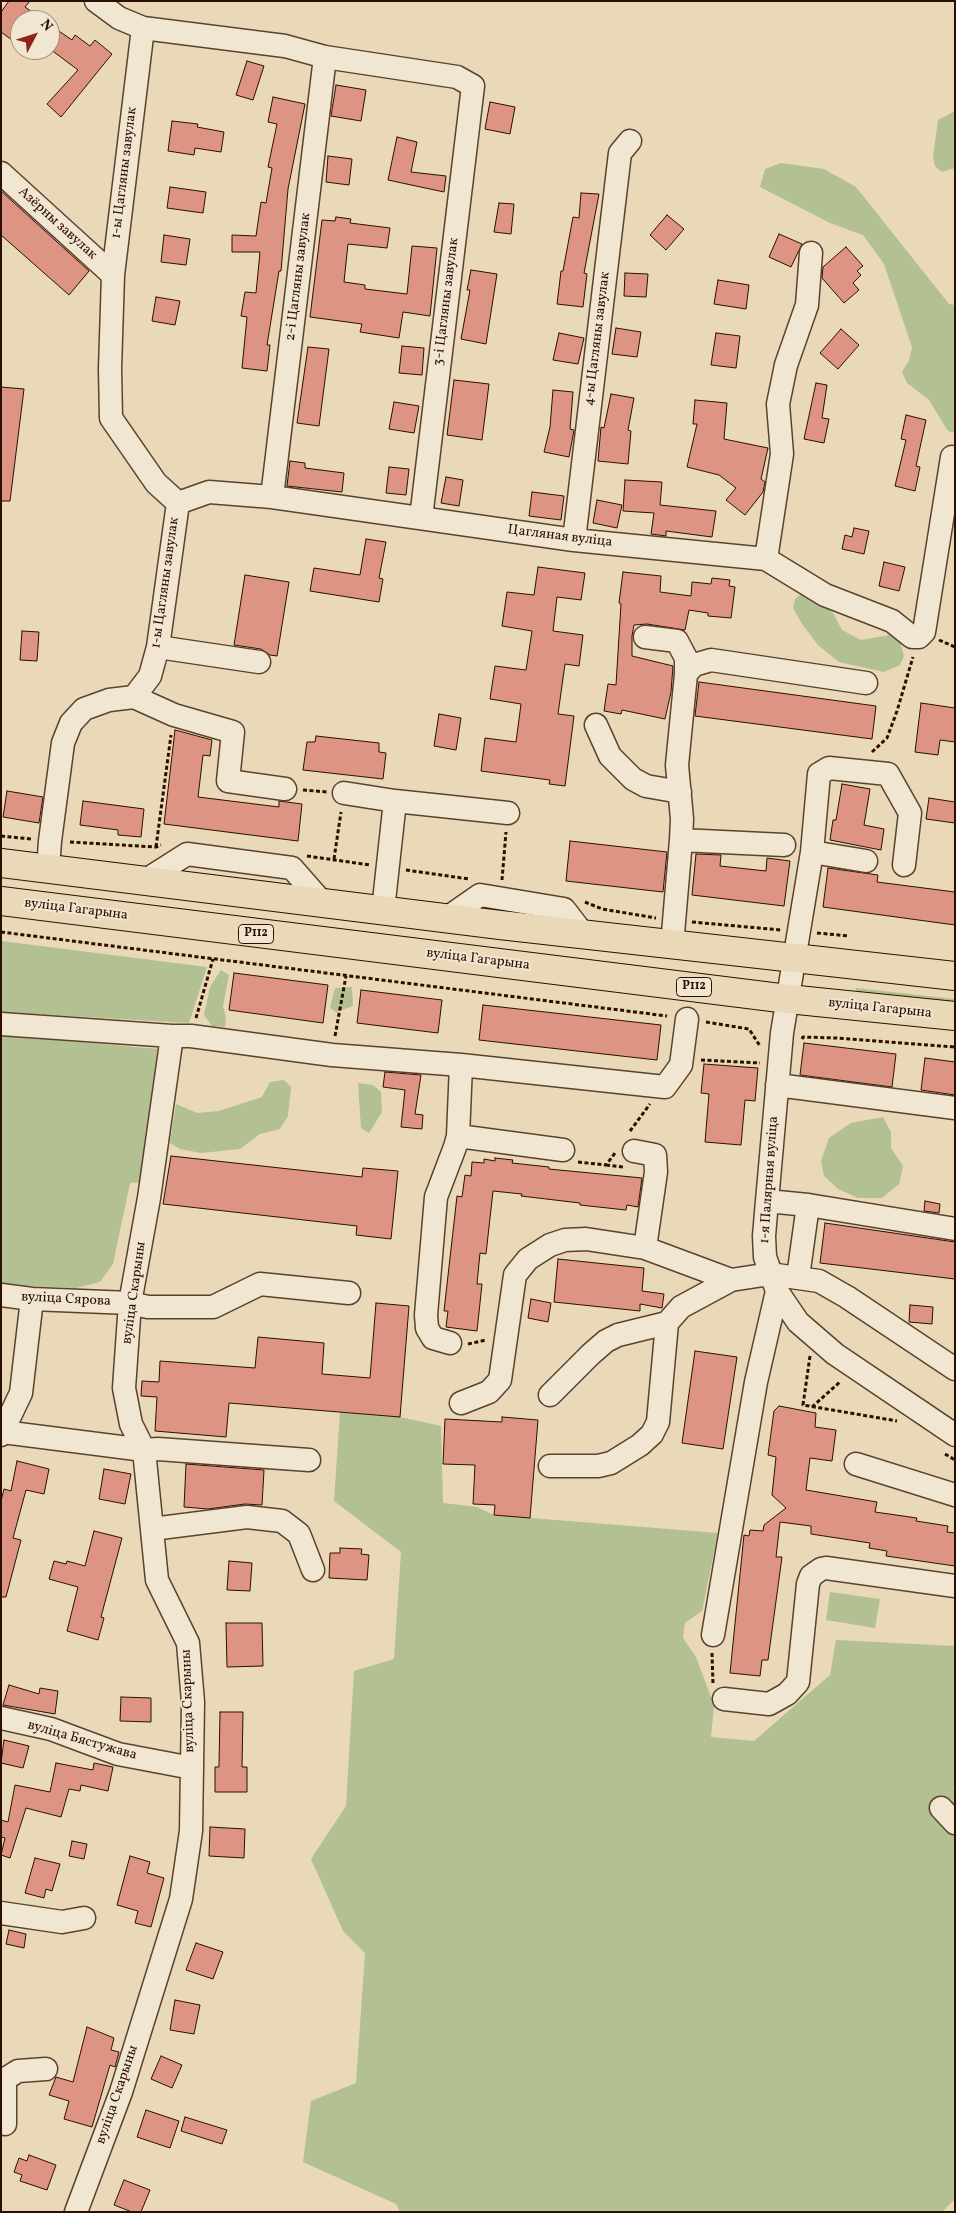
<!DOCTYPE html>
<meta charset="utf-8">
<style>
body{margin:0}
#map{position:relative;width:956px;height:2213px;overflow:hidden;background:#e9d9b8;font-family:Vollkorn,serif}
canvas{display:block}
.frame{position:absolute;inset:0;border:2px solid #2c0f00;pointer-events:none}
.north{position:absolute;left:10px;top:10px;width:50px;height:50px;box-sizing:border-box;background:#f1e6d1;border:1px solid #a2907d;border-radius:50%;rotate:50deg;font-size:14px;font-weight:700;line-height:20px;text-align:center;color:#2c0f00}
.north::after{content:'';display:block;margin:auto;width:18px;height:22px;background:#8f2418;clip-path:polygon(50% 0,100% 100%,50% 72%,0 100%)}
</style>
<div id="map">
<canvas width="956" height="2213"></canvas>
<div class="frame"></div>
<div class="north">N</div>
</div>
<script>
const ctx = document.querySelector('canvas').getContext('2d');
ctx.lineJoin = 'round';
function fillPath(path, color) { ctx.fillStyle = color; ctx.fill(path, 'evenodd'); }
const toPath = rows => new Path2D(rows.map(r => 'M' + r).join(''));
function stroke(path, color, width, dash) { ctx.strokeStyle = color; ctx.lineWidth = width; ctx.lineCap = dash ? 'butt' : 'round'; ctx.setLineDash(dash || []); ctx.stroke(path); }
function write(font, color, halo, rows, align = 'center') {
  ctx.font = font + ' Vollkorn,serif'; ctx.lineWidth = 4; ctx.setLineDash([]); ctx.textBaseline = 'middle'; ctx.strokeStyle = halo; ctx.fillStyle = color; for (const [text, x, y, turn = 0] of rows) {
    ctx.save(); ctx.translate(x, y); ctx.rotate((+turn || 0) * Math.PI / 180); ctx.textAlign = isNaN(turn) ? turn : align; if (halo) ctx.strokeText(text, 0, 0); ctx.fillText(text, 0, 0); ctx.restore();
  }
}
fillPath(toPath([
 [955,111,955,168,942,172,935,166,933,157,938,120],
 [781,163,824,169,856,187,949,304,955,305,955,433,948,431,929,400,907,383,902,372,909,361,912,347,884,264,863,235,830,223,760,187,765,169],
 [802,593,811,594,833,613,842,630,861,640,890,635,900,642,904,656,900,665,884,672,839,662,818,645,802,624,793,608,795,599],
 [1,941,207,967,189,1023,1,1012],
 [221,970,229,975,223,1006,226,1018,225,1027,212,1026,204,1015,210,987],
 [352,987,353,1006,336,1012,330,1008,335,988],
 [856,988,955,999,955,1006,855,996],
 [1,1035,159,1049,141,1182,130,1183,113,1264,100,1282,76,1288,1,1285],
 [284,1080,291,1087,288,1116,280,1129,260,1134,240,1149,201,1153,180,1149,170,1143,176,1104,197,1113,219,1111,262,1097,270,1082],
 [358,1083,373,1085,381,1092,382,1112,369,1133,361,1128],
 [883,1117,891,1132,891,1148,903,1166,899,1184,882,1198,858,1198,838,1189,824,1176,821,1161,829,1138,851,1123],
 [340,1412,400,1417,441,1426,443,1503,477,1507,494,1515,718,1533,702,1611,685,1623,683,1638,696,1657,714,1705,711,1737,754,1741,830,1675,836,1640,955,1646,955,1786,953,1788,955,1791,955,2199,942,2212,400,2212,396,2204,303,2162,311,2101,356,2083,365,1953,343,1931,311,1859,346,1806,354,1671,394,1659,401,1552,334,1501],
 [830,1592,880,1599,875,1628,826,1620]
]), '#b2c092');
const building = toPath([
 [9,1,30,1,25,7,43,20,20,20,20,46,1,32,1,12,9,1],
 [50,25,72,40,75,35,90,46,95,40,112,54,61,117,47,104,78,70,50,49,50,25],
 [247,61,264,66,253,100,236,95,247,61],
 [336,85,366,90,361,121,331,116,336,85],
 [273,97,305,104,288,189,281,271,279,271,267,345,270,345,267,371,242,368,247,317,241,316,245,292,256,293,260,252,232,252,232,235,256,236,261,202,266,203,272,168,268,167,277,124,268,122,273,97],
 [490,102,515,107,510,134,485,129,490,102],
 [172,121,198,124,197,127,224,132,221,152,195,148,194,155,168,151,172,121],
 [397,137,417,142,411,172,446,176,444,192,388,180,397,137],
 [328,156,352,159,349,185,326,182,328,156],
 [170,187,206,192,203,213,167,208,170,187],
 [1,191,89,271,69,295,1,235,1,191],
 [581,193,599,194,584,273,587,274,583,307,557,304,561,271,563,271,573,217,579,218,581,193],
 [499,203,514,204,511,234,494,232,499,203],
 [667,215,684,229,666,250,650,235,667,215],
 [336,217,351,219,350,223,390,228,387,248,348,244,344,282,365,285,365,289,407,294,412,246,437,248,430,316,403,312,399,338,360,332,362,324,310,317,322,220,335,221,336,217],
 [779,234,802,244,791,267,769,257,779,234],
 [164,235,190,239,186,265,161,262,164,235],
 [846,247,863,266,857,271,861,275,853,283,859,290,844,303,822,278,823,267,846,247],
 [471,270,497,274,486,344,461,339,470,290,467,290,471,270],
 [625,273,648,274,646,297,624,296,625,273],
 [718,280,749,285,746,309,714,304,718,280],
 [156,297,180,301,175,325,152,321,156,297],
 [616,328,641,332,637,357,612,354,616,328],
 [841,329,859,345,838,369,820,353,841,329],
 [559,333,584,338,578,364,553,360,559,333],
 [716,333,740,336,736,368,711,365,716,333],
 [402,346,424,348,422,375,399,373,402,346],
 [308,347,329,349,319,426,297,423,308,347],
 [454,380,489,384,482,440,447,435,454,380],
 [816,383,827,385,822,418,829,419,824,443,804,439,816,383],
 [1,387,24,389,10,501,1,501,1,387],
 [553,390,573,392,570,429,574,430,569,457,544,452,550,427,553,390],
 [611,394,634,398,628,430,631,431,628,464,598,461,601,427,604,428,611,394],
 [695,400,727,403,724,439,768,448,761,479,765,482,763,492,745,515,726,500,736,488,719,475,687,467,697,424,693,424,695,400],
 [394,402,419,406,414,433,389,429,394,402],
 [906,415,926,420,916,466,920,467,915,491,895,486,906,440,901,439,906,415],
 [290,461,305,463,305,468,344,473,342,492,287,486,290,461],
 [389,467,409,469,406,495,386,493,389,467],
 [446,477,463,480,459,506,441,503,446,477],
 [625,480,662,482,660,505,716,511,712,537,666,531,666,536,651,534,654,513,623,511,625,480],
 [532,492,564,496,561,520,529,516,532,492],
 [597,500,622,505,617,528,593,523,597,500],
 [854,528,869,531,864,554,842,549,845,535,852,537,854,528],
 [366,539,386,542,379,578,383,579,379,602,310,591,314,568,360,575,366,539],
 [884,562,905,567,899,591,879,586,884,562],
 [538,567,585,573,581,600,557,597,553,631,583,635,579,666,565,664,558,714,574,716,565,786,549,784,550,780,481,771,485,738,516,742,521,704,490,699,495,666,526,670,532,631,502,626,507,592,534,595,538,567],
 [623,572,661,576,660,592,691,596,692,582,711,584,712,578,730,580,729,586,735,587,731,618,708,616,708,613,689,610,685,630,647,624,634,625,632,636,632,656,673,666,671,692,665,719,622,710,621,714,604,711,608,684,616,685,621,604,619,603,623,572],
 [245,575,289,582,277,656,270,655,261,649,234,645,245,575],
 [22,631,39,632,37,661,20,660,22,631],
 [699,682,876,706,872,739,695,716,699,682],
 [921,703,955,708,955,742,940,740,938,755,915,752,921,703],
 [439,714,461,718,456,750,434,746,439,714],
 [175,730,212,740,210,756,203,755,198,797,279,807,279,801,302,804,298,841,164,824,175,730],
 [316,736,379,743,379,752,386,753,383,779,303,770,307,742,315,742,316,736],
 [842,784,870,789,864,825,884,829,881,850,830,840,833,820,836,820,842,784],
 [7,791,43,797,39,823,3,817,7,791],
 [929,798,955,802,955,823,926,819,929,798],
 [83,801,144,809,141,837,118,835,118,830,80,825,83,801],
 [570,841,667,852,663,892,566,881,570,841],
 [696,854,721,855,720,866,766,871,767,858,790,861,784,906,692,895,696,854],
 [828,868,878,875,877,882,955,892,955,925,823,907,828,868],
 [234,973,328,985,323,1023,229,1010,234,973],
 [361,990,442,1000,438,1033,357,1023,361,990],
 [483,1005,661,1025,657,1060,479,1040,483,1005],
 [804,1043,896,1054,892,1087,800,1075,804,1043],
 [925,1058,955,1062,955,1095,921,1090,925,1058],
 [704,1064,758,1068,755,1101,745,1100,741,1145,705,1142,709,1094,701,1093,704,1064],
 [385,1072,421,1075,415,1114,423,1115,422,1129,401,1127,405,1090,383,1087,385,1072],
 [171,1156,362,1177,363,1168,398,1171,391,1239,356,1235,357,1226,163,1204,171,1156],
 [495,1158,513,1160,512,1163,549,1167,549,1169,642,1178,638,1207,627,1205,626,1210,580,1205,580,1203,521,1196,522,1194,493,1191,486,1254,480,1253,477,1284,482,1284,477,1331,446,1327,448,1311,444,1311,457,1196,462,1197,465,1175,471,1176,472,1162,484,1163,484,1159,495,1161,495,1158],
 [925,1201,940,1204,939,1213,924,1211,925,1201],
 [825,1223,955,1242,955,1279,820,1263,825,1223],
 [558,1259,644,1268,642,1291,664,1294,662,1308,640,1304,640,1311,554,1302,558,1259],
 [531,1299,551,1303,548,1322,528,1318,531,1299],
 [376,1303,409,1306,400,1417,229,1403,226,1437,155,1431,157,1397,141,1396,142,1381,159,1382,160,1361,255,1368,258,1337,324,1343,322,1374,370,1378,376,1303],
 [910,1305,933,1307,932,1324,909,1322,910,1305],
 [695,1351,737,1357,723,1449,682,1443,695,1351],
 [779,1406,816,1413,815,1427,836,1430,832,1461,810,1458,806,1490,877,1502,875,1512,917,1518,916,1521,948,1526,947,1532,955,1533,955,1566,886,1556,887,1551,869,1548,870,1543,811,1534,811,1526,780,1522,776,1557,782,1557,768,1660,762,1660,760,1676,730,1673,744,1535,749,1536,750,1530,763,1531,764,1525,786,1508,772,1495,776,1457,768,1455,774,1411,779,1406],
 [502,1417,538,1420,530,1518,494,1515,495,1505,473,1504,475,1465,443,1464,445,1419,502,1422,502,1417],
 [17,1461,49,1469,44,1494,26,1490,13,1538,21,1540,6,1597,1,1597,1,1501,4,1489,11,1491,17,1461],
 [186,1464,264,1470,262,1505,245,1504,208,1509,184,1507,186,1464],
 [104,1469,131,1474,125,1504,99,1499,104,1469],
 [94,1531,122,1538,101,1617,104,1618,98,1640,67,1631,78,1587,49,1579,54,1561,66,1564,67,1561,85,1566,94,1531],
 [340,1548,362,1549,361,1554,369,1555,367,1580,329,1578,330,1553,340,1553,340,1548],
 [229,1561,252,1563,250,1591,227,1590,229,1561],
 [226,1623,262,1623,263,1666,227,1667,226,1623],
 [9,1685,39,1694,40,1688,58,1691,55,1714,3,1705,9,1685],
 [121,1697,151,1698,151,1722,120,1721,121,1697],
 [220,1712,243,1712,242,1767,247,1767,247,1792,215,1792,215,1767,219,1767,220,1712],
 [4,1740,29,1746,23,1768,1,1763,4,1740],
 [56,1763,93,1770,94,1763,113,1767,108,1791,81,1785,80,1791,69,1789,61,1817,26,1808,10,1858,1,1855,5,1838,1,1837,1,1820,8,1822,15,1785,50,1792,56,1763],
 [210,1827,245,1829,244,1858,209,1856,210,1827],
 [72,1841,87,1844,84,1859,69,1856,72,1841],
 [130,1856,150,1862,147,1873,164,1878,151,1927,135,1923,138,1911,117,1905,130,1856],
 [35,1858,60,1864,52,1891,46,1889,44,1898,25,1893,35,1858],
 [9,1930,26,1934,24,1948,6,1944,9,1930],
 [196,1943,223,1952,213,1979,186,1970,196,1943],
 [175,2000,200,2005,194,2034,170,2030,175,2000],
 [87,2027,114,2038,111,2050,119,2052,115,2067,110,2065,92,2127,64,2119,69,2101,49,2095,56,2077,73,2082,87,2027],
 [161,2056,182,2065,172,2088,151,2079,161,2056],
 [146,2110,179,2121,170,2148,137,2137,146,2110],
 [185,2117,227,2130,222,2144,181,2131,185,2117],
 [29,2155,56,2165,47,2190,20,2181,22,2175,14,2172,19,2158,27,2161,29,2155],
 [124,2180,150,2190,141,2212,132,2212,114,2205,124,2180]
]);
fillPath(building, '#de9483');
stroke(building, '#2c0f00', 1);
const minor = toPath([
 [96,1,119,18,143,28,285,46,325,57,457,77,473,86,421,518],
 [1,173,113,275],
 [272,497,325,57],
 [178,503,209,492,272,497,574,540,766,559,825,595,892,621,912,637,919,637,924,632,952,457],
 [574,540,620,153,630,141],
 [766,559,782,454,778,404,786,365,807,305,811,253],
 [645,637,677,641,686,658,686,674],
 [158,647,259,662],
 [134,697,174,715,233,732,228,781,285,789],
 [596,725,610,756,633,779,646,786,680,792],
 [344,793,395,801,383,910],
 [395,801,508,813],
 [681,840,784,845],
 [812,852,866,861],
 [904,865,910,813,888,774,829,768,819,774,812,852,782,1033,767,1201,764,1236,765,1257,777,1291,798,1322,835,1354,955,1435],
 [48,869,50,841,63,743,71,723,84,709,109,700,134,697,150,676,158,647,178,503,156,483,111,418,110,369,113,275,143,28],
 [146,880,187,854,292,868,321,901],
 [447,918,480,895,564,909,584,935],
 [672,945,681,840,682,819,677,765,686,674,694,665,711,660,866,683],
 [1,1024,172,1036,191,1036,332,1055,461,1065,665,1087,681,1065,687,1019],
 [777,1085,955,1108],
 [458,1136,563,1150],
 [634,1151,655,1155,656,1172,645,1248],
 [767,1201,808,1205,955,1229],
 [798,1277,808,1205],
 [1,1295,32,1299,130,1303,148,1307,213,1307,260,1284,349,1293],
 [450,1343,433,1338,427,1328,426,1315,436,1197,455,1147,458,1136,461,1065],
 [550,1395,591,1354,606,1341,618,1335,667,1323],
 [461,1403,489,1392,500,1380,515,1275,528,1259,550,1245,565,1240,586,1239,645,1248,731,1280],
 [3,1432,144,1450,158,1449,309,1460],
 [1,1435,21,1393,32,1299],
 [856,1464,955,1495],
 [550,1466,598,1466,611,1463,640,1445,652,1434,658,1422,667,1323,681,1307,731,1280,770,1274,819,1281,847,1297,955,1369],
 [152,1529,247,1517,282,1521,299,1534,313,1570],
 [713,1635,756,1382,777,1291],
 [724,1699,769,1704,787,1694,798,1682,808,1584,811,1576,821,1569,826,1568,955,1586],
 [1,1718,51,1729,118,1754,192,1768],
 [941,1808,955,1823],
 [1,1913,62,1922,84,1918],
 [5,2124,5,2079,18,2071,46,2069],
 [76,2212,121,2092,181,1899,191,1831,193,1702,188,1643,157,1580,144,1450,131,1424,124,1388,130,1303,149,1198,172,1036]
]);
const major = toPath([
 [1,863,500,925,955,976],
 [1,901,788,999,955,1016]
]);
stroke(minor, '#5b422e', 25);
stroke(major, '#2c0f00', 30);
stroke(toPath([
 [939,640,955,647],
 [872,752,887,738,897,711,913,657],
 [303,790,327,792],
 [1,836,31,839],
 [70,842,156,847,161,845],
 [156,847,171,735],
 [307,856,370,865],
 [334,859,341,812],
 [406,870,469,879],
 [502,880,506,832],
 [585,902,602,909,656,918],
 [692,922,781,930],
 [1,932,667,1016],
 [817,933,849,936],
 [196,1018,213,959],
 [706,1022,749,1029,760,1046],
 [335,1036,346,976],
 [802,1039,803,1037,836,1038,955,1047],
 [701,1060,760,1063],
 [630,1131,650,1104],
 [578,1162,606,1165,615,1153],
 [606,1165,623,1167],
 [468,1344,486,1340],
 [810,1356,803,1405,897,1421],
 [812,1407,841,1381],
 [945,1454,955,1460],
 [712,1653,713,1684]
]), '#2c0f00', 3, [4, 2.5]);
stroke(minor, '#f1e6d1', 22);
stroke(major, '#e9d9b8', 28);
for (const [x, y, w] of [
 [256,934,35],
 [694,987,35]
]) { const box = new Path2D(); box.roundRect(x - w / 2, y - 9.5, w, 19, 4); ctx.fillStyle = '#f1e6d1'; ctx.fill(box); stroke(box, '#2c0f00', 1); }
write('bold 12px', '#2c0f00', null, [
 ["Р112",256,934],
 ["Р112",694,987]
]);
write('14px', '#2c0f00', '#f1e6d1', [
 ["1-ы Цагляны завулак",125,173,-83],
 ["Азёрны завулак",57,224,42],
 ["2-і Цагляны завулак",299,277,-83],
 ["3-і Цагляны завулак",447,302,-83],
 ["4-ы Цагляны завулак",598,339,-83],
 ["Цагляная вуліца",560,537,7],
 ["1-ы Цагляны завулак",166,583,-82],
 ["вуліца Гагарына",76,910,7],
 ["вуліца Гагарына",478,960,7],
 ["вуліца Гагарына",880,1009,6],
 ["1-я Палярная вуліца",770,1180,-86],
 ["вуліца Скарыны",135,1293,-82],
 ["вуліца Сярова",66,1300,3],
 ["вуліца Скарыны",189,1701,-92],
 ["вуліца Бястужава",82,1741,16],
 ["вуліца Скарыны",118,2095,-71]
]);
</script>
